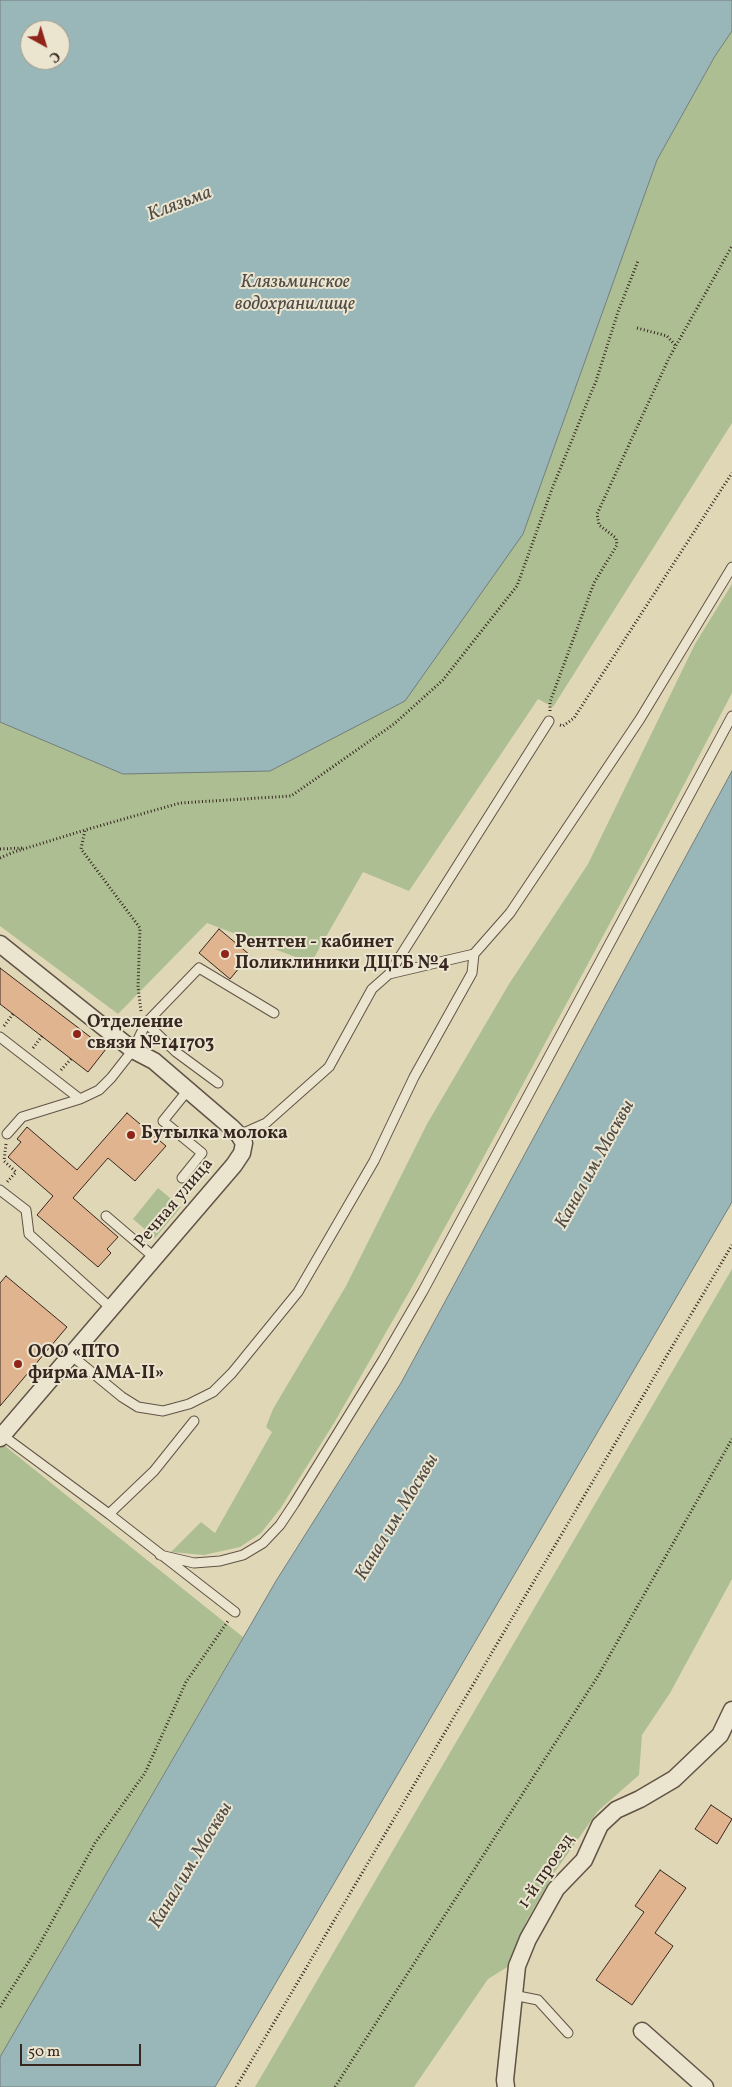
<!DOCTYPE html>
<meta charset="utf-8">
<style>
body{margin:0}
#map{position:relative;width:732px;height:2087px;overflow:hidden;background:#e0d7b7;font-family:Vollkorn,serif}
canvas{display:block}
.north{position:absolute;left:20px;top:20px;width:50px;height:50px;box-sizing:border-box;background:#ebe5d0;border:1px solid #a3998a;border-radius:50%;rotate:141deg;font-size:14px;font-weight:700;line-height:20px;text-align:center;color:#372720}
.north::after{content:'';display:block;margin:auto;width:18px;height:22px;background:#8f2418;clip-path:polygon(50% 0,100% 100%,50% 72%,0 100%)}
.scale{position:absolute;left:20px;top:2044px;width:121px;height:22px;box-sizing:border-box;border:2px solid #372720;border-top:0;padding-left:6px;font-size:15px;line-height:18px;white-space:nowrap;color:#372720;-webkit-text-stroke:4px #ebe5d0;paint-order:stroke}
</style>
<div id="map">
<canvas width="732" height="2087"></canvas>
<div class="north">С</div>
<div class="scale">50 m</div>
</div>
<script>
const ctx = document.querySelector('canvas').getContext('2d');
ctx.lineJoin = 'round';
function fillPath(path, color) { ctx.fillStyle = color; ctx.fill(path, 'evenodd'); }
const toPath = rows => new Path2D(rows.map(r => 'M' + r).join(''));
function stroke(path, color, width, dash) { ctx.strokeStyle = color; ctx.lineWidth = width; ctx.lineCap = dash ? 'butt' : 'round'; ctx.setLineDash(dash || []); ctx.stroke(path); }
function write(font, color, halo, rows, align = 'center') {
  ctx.font = font + ' Vollkorn,serif'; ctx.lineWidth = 4; ctx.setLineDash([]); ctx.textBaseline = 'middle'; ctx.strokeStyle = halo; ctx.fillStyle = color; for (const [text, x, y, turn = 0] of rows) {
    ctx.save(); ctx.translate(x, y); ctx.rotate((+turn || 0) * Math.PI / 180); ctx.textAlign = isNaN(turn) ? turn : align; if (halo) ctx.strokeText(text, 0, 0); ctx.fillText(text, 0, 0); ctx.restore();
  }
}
fillPath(toPath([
 [732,31,732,423,553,707,538,699,409,891,363,872,311,963,207,923,118,1014,0,926,0,722,123,774,523,534,657,160,715,56],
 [732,584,732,693,657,836,482,1160,412,1287,334,1423,280,1509,261,1533,240,1547,204,1555,171,1552,201,1522,215,1533,272,1432,266,1427,273,1409,346,1286,427,1124,509,984,588,864,695,644],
 [158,1188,181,1207,155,1238,133,1219],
 [732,1269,732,1579,670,1693,642,1735,639,1775,598,1811,554,1873,526,1922,509,1966,488,1979,414,2087,255,2087],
 [0,1442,243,1637,0,2057]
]), '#adbf92');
const water = toPath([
 [0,0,732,0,732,31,715,56,657,160,523,534,405,701,270,771,123,774,0,722,0,0],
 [30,30,60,30,60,60,30,60,30,30],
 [732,771,732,1202,215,2087,0,2087,0,2057,276,1581,401,1383,732,771]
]);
fillPath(water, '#99b7b9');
stroke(water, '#727d7c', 1);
const building = toPath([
 [219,929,250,955,230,979,199,953,219,929],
 [0,968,106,1049,88,1072,0,1004,0,968],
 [127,1113,166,1146,135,1181,108,1158,73,1198,118,1237,107,1249,111,1253,98,1267,37,1215,53,1196,8,1157,21,1142,17,1139,27,1127,77,1170,127,1113],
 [6,1276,67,1327,0,1406,0,1283,6,1276],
 [711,1805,732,1819,717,1844,695,1829,711,1805],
 [660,1870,686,1888,655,1933,673,1946,632,2005,596,1980,644,1912,635,1906,660,1870]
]);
fillPath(building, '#e0b48e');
stroke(building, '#372720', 1);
const lane = toPath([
 [389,974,549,721],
 [146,1023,176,1052,218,1083],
 [0,1037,80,1099,99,1090,111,1078,133,1050,146,1023,199,968,274,1013],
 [7,1134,22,1117,80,1099],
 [239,1135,266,1123,329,1067,372,989,389,974,474,954],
 [182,1178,202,1153,163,1121,188,1090],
 [0,1190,26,1210,29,1234,112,1309],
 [106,1216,155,1258],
 [72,1356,122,1397,138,1407,163,1411,189,1404,213,1392,232,1373,298,1292,374,1161,414,1077,472,973,474,954,510,913,640,719,732,567],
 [2,1435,109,1514,235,1612],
 [109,1514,154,1471,194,1421],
 [160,1555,194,1563,220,1561,243,1555,263,1543,280,1525,294,1504,383,1360,423,1291,732,716],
 [513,1995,538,2000,568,2033]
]);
const street = toPath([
 [0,944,101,1025,133,1050,154,1061,231,1127,239,1135,244,1143,242,1153,234,1165,0,1438],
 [642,2031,705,2087],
 [506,2087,505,2080,517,1966,528,1939,556,1889,584,1860,600,1825,616,1810,640,1799,674,1779,720,1735,732,1710]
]);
stroke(lane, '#615346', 11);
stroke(street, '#615346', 19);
stroke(toPath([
 [637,328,667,336,676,346],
 [550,711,550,702,594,583,617,545,616,538,599,525,597,514,669,358,732,246],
 [560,725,563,726,574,718,732,473],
 [0,849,22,848],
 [0,858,14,852,85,830],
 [141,1011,138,987,140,928,81,849,85,830,180,803,291,796,394,724,443,680,517,586,552,489,596,381,618,312,638,261],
 [4,1026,13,1014],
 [33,1048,42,1036],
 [61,1070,71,1059],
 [6,1144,4,1161,16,1172,7,1182],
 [0,2007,38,1947,95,1843,145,1773,186,1682,228,1621],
 [236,2087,732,1245],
 [335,2087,598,1676,732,1439]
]), '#372720', 3, [1, 2.5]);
stroke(lane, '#ebe5d0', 9);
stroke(street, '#ebe5d0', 16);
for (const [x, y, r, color] of [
 [225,954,5,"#8f2418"],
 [77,1034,5,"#8f2418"],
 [131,1135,5,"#8f2418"],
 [18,1364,5,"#8f2418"]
]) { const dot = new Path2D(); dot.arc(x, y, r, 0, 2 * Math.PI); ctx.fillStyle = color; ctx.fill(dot); stroke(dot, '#ebe5d0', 2); }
write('bold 18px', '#372720', '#ebe5d0', [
 ["Рентген - кабинет",235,944],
 ["Поликлиники ДЦГБ №4",235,965],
 ["Отделение",87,1024],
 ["связи №141703",87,1045],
 ["Бутылка молока",141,1135],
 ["ООО «ПТО",28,1354],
 ["фирма АМА-II»",28,1375]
], 'left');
write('18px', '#372720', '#ebe5d0', [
 ["Речная улица",175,1204,-50],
 ["1-й проезд",547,1872,-56]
]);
write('italic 19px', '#504b46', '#ebe5d0', [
 ["Клязьма",180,205,-21],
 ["Клязьминское",295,284],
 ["водохранилище",295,306],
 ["Канал им. Москвы",596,1165,-61],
 ["Канал им. Москвы",398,1518,-59],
 ["Канал им. Москвы",192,1866,-59]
]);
</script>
